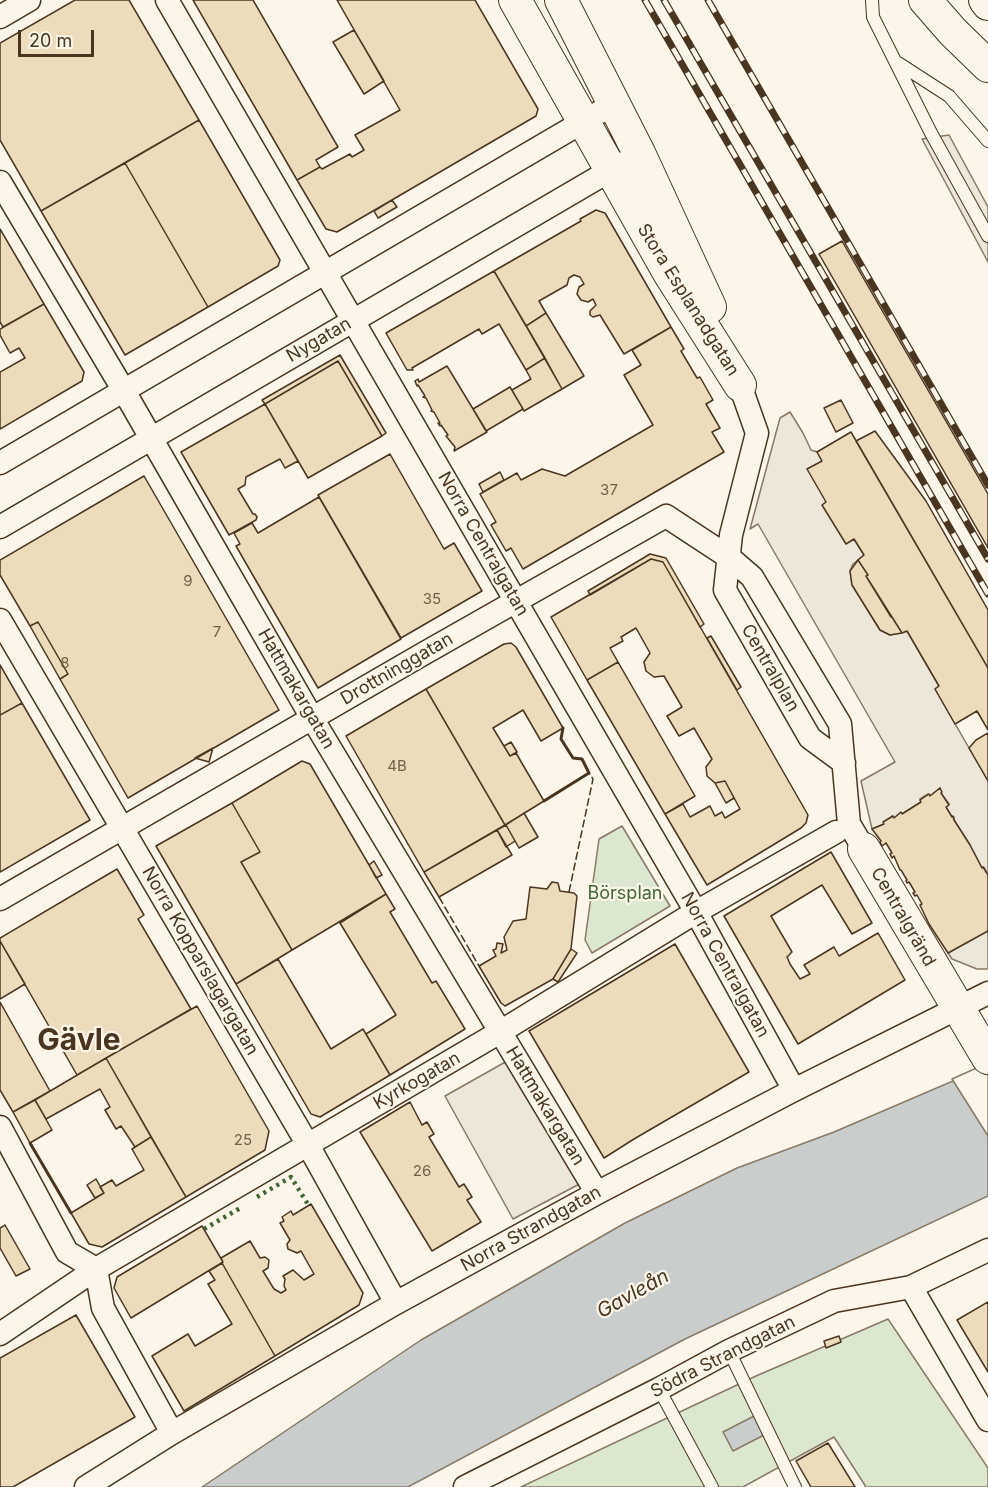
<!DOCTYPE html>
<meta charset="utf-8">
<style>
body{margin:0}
#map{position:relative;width:988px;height:1487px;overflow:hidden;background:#fbf6e9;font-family:Inter,sans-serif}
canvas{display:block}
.scale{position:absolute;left:18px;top:30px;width:76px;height:27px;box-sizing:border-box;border:3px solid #4a3520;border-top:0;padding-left:8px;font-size:18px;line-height:21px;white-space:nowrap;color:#4a3520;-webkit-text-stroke:4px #fbf6e9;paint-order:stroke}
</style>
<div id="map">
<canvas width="988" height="1487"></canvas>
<div class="scale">20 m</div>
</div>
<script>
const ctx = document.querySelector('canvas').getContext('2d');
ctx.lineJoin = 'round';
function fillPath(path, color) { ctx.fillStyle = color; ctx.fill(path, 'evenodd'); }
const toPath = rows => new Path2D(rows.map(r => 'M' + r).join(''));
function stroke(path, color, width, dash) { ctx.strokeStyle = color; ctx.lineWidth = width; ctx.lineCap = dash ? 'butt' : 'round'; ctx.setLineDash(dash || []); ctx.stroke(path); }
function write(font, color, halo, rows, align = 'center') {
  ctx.font = font + ' Inter,sans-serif'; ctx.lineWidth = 4.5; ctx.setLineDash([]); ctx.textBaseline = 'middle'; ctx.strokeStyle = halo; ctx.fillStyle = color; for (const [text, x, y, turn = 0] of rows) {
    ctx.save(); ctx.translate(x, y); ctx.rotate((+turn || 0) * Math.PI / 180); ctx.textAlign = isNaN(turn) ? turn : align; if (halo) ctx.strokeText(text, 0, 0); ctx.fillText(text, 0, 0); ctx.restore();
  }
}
const green = toPath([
 [622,826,670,906,592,953,585,940,599,839,622,826],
 [888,1319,988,1468,988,1487,866,1487,834,1437,743,1487,521,1487,756,1376,888,1319]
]);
fillPath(green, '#dce7d0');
stroke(green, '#887966', 1.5);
const parking = toPath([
 [949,135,988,207,988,262,922,139,949,135],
 [790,412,803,433,811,450,817,452,822,461,826,502,823,505,846,543,854,539,864,555,853,564,850,571,852,585,880,630,890,635,907,631,939,686,935,689,988,781,988,875,984,867,982,868,970,845,954,820,954,817,952,817,946,807,949,804,941,793,940,788,930,796,928,794,920,799,921,802,902,814,901,813,894,818,892,816,884,824,872,829,861,781,895,762,758,524,750,529,780,418,790,412],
 [988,931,988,969,977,969,952,959,948,953,988,931],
 [516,1056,587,1180,513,1219,445,1096,516,1056]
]);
fillPath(parking, '#ede7d9');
stroke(parking, '#887966', 1.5);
const water = toPath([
 [988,1066,988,1196,685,1339,408,1487,202,1487,421,1340,625,1223,737,1168,834,1132,988,1066],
 [756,1415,766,1434,733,1451,723,1432,756,1415]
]);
fillPath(water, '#c9cecd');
stroke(water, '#887966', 1.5);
const pier = toPath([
 [988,1063,988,1136,952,1079,988,1063]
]);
fillPath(pier, '#fbf6e9');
stroke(pier, '#887966', 1.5);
const building = toPath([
 [75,0,129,0,199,120,41,211,0,140,0,43,75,0],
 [193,0,253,0,338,147,316,160,320,167,297,180,193,0],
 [337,0,475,0,538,109,536,116,337,232,326,229,297,180,320,167,322,169,350,154,352,157,364,150,355,135,400,110,337,0],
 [354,30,384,81,364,94,333,42,354,30],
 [199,120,280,260,278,266,208,307,125,163,199,120],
 [125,163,208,307,125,355,41,211,125,163],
 [392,200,397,207,378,218,374,211,392,200],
 [596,210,605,213,671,327,624,354,600,315,593,317,590,315,590,311,596,305,593,299,588,302,581,300,577,294,579,287,584,284,580,277,574,275,569,278,567,285,539,301,546,313,526,326,494,271,581,221,580,219,596,210],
 [0,229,44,304,3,327,0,322,0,229],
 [842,241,988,494,988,548,819,254,842,241],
 [494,271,545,358,526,370,499,324,482,334,479,329,412,368,413,370,407,370,386,333,494,271],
 [44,304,84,372,82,381,0,429,0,372,25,358,19,348,10,353,0,335,0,329,44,304],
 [546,313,584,376,562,389,526,326,546,313],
 [671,327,684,349,681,351,697,378,700,377,713,400,706,404,720,428,712,432,724,452,523,569,511,548,506,551,491,525,496,522,480,494,517,473,521,480,542,469,565,476,653,425,624,375,641,365,632,350,671,327],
 [340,355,386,433,382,436,338,361,265,404,262,400,340,355],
 [545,358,562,389,524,411,512,390,531,379,526,370,545,358],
 [338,361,382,436,308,478,265,404,338,361],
 [447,366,487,432,454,451,455,447,446,436,448,435,441,425,440,426,438,423,440,423,434,412,431,411,432,410,426,398,423,397,425,396,418,385,417,386,415,381,418,379,419,382,447,366],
 [510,387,523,409,486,431,473,409,510,387],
 [841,400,853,423,836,432,824,408,841,400],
 [265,404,298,461,285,468,280,459,246,477,245,485,238,489,253,514,255,514,257,517,256,520,229,535,181,452,265,404],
 [875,431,926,501,988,610,988,668,856,441,875,431],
 [851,432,988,668,988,730,977,711,955,724,935,689,939,686,907,631,902,633,866,576,868,575,858,560,864,555,854,539,846,544,822,505,826,502,807,469,822,461,817,452,851,432],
 [390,454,444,549,454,543,482,591,401,638,318,495,390,454],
 [500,472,504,480,483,492,479,484,500,472],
 [144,476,279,710,128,798,60,679,68,674,38,622,30,626,0,575,0,560,144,476],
 [319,497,401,639,318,688,236,546,240,544,234,533,252,523,258,533,319,497],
 [650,554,666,558,704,624,700,627,663,562,651,559,590,595,588,591,650,554],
 [651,559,663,562,808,815,806,823,801,828,707,885,665,814,683,804,690,817,710,806,715,816,722,812,725,818,740,809,725,781,715,783,707,776,706,767,712,759,694,728,679,736,667,716,682,707,664,676,654,677,646,671,644,662,650,653,636,628,621,637,623,641,610,648,618,662,587,680,551,617,651,559],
 [858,560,868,575,866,576,891,617,892,617,902,633,890,635,880,630,852,585,850,571,858,560],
 [38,622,68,674,60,679,30,626,38,622],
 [711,636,741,687,737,690,707,638,711,636],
 [511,643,516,647,563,728,541,741,523,710,493,728,510,756,516,753,544,801,505,825,426,689,504,644,511,643],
 [618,662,695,796,665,814,587,680,618,662],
 [0,665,22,703,0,715,0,665],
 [426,689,505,825,424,872,346,736,426,689],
 [22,703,90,820,0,872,0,715,22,703],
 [988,733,988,781,969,748,976,740,988,733],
 [511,742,517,752,510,756,504,746,511,742],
 [213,748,209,762,195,758,213,748],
 [302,761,310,764,386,894,292,950,241,862,260,852,232,803,302,761],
 [725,781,734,798,726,803,715,783,725,781],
 [940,788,942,792,941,793,949,805,946,807,952,817,953,816,954,820,970,845,982,868,983,867,988,875,988,931,948,953,929,924,920,905,922,904,917,895,915,896,913,893,915,892,909,882,907,883,906,881,907,880,901,870,900,870,894,856,892,858,890,854,892,853,886,843,882,846,880,842,881,841,872,829,884,824,883,822,893,816,894,818,901,812,902,814,921,802,920,800,929,794,930,796,940,788],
 [232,803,260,852,241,862,292,950,236,984,156,846,232,803],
 [524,813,538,837,519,848,506,825,524,813],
 [506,825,515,841,506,847,497,830,506,825],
 [497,830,512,855,439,897,424,872,497,830],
 [831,852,872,923,852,934,822,885,771,916,792,952,787,957,790,964,800,979,810,974,804,965,834,947,839,956,878,933,905,980,798,1044,724,916,831,852],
 [374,861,382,875,376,878,369,865,374,861],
 [117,869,144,915,138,919,191,1009,77,1075,0,941,0,938,117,869],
 [552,882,558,883,560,891,574,893,577,896,571,949,553,979,505,1006,501,1003,479,966,496,956,493,950,496,949,497,943,503,944,501,953,507,950,504,937,513,921,526,919,530,887,547,889,552,882],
 [386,894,395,909,390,912,432,983,436,981,465,1029,390,1075,366,1034,396,1015,340,923,386,894],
 [0,941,25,984,0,999,0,941],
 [675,944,749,1072,634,1139,604,1158,529,1031,675,944],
 [571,949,577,953,558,982,553,979,571,949],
 [278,959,331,1049,363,1029,390,1075,320,1117,311,1114,236,984,278,959],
 [0,1002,50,1091,13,1112,0,1090,0,1002],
 [197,1006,269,1131,265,1150,186,1197,106,1058,197,1006],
 [106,1058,151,1137,135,1147,121,1126,116,1129,105,1110,110,1107,100,1089,46,1119,35,1100,106,1058],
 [35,1100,52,1130,30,1143,13,1112,35,1100],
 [410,1102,422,1125,427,1122,434,1134,429,1137,459,1187,464,1184,472,1197,467,1200,481,1222,432,1251,360,1132,410,1102],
 [151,1137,186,1197,102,1247,89,1244,71,1213,104,1193,100,1187,112,1180,116,1186,144,1170,132,1149,151,1137],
 [96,1179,104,1193,95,1198,87,1185,96,1179],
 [311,1204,363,1293,359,1305,275,1356,222,1263,223,1262,221,1258,250,1241,260,1258,265,1257,269,1260,268,1268,263,1271,274,1289,281,1293,286,1290,284,1286,285,1279,283,1276,293,1270,304,1280,314,1274,301,1251,297,1253,288,1249,287,1244,290,1240,280,1223,284,1221,282,1217,291,1211,293,1215,311,1204],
 [5,1225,30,1269,16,1276,0,1248,0,1228,5,1225],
 [202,1226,223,1262,131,1318,114,1288,117,1277,202,1226],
 [222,1263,275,1356,184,1411,152,1356,188,1334,195,1346,232,1324,208,1284,215,1280,209,1271,222,1263],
 [988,1302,988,1372,957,1320,988,1302],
 [76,1315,135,1417,13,1487,0,1487,0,1358,76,1315],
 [839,1336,841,1342,826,1348,824,1341,839,1336],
 [828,1443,855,1487,811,1487,796,1461,828,1443]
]);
fillPath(building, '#ecdcbc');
stroke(building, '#4a3520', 1.5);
const lane = toPath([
 [872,0,873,17,931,133,988,236],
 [898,63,949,96,988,141],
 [729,1351,795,1487],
 [659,1389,712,1487]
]);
const street = toPath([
 [167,0,696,912,794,1090],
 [0,17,29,0],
 [0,182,124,391,312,718,597,1193],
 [740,385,757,433,731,535,725,590,810,738,844,763],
 [0,463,615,103],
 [0,527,623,163],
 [0,620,308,1145,396,1303],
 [0,899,423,654,666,516,730,558,752,577,840,724,849,824,864,849],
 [0,1127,67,1252,96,1269],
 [96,1269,103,1308,172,1433],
 [911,1287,988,1420],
 [0,1334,96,1269,500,1032,696,912,836,832],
 [86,1487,172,1433,396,1303,597,1193,794,1090,988,993],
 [465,1487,659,1389,729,1351,834,1301,911,1287,988,1250]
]);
const secondary = toPath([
 [515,0,669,273,740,385],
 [561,0,639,153,710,307],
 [925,0,953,32,988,66],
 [985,0,988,4],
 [864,849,988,1058]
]);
stroke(lane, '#4a3520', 14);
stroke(street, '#4a3520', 25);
stroke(secondary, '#4a3520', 34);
stroke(lane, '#fbf6e9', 12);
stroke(street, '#fbf6e9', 22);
stroke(secondary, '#fbf6e9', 32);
const rail = toPath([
 [645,0,988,594],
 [664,0,988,559],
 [708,0,988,485]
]);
stroke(rail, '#4a3520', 7);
stroke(rail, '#fbf6e9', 4.5, [14]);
stroke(toPath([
 [257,1197,291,1177,309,1206],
 [204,1229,242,1207]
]), '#436837', 4.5, [3, 4.5]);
stroke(toPath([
 [569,892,593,779,589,773],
 [439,897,479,966]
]), '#4a3520', 1.5, [8, 3]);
stroke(toPath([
 [544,801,589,773,582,759,573,758,561,739,563,728],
 [30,1143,71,1213]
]), '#4a3520', 3);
write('15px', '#725f47', null, [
 ["37",609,490],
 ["9",188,581],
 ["35",432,599],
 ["7",217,632],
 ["8",65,663],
 ["4B",397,766],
 ["25",243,1140],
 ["26",422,1171]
]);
write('18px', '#4a3520', '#fbf6e9', [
 ["Stora Esplanadgatan",688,300,58],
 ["Nygatan",319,340,-30],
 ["Norra Centralgatan",483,544,60],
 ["Centralplan",770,668,60],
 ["Drottninggatan",397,669,-30],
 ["Hattmakargatan",296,689,60],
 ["Centralgränd",903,917,60],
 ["Norra Kopparslagargatan",200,961,60],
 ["Norra Centralgatan",725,965,61],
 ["Kyrkogatan",417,1081,-30],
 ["Hattmakargatan",545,1106,59],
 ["Norra Strandgatan",531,1229,-29],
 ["Södra Strandgatan",723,1357,-27]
]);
write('18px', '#436837', '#fbf6e9', [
 ["Börsplan",625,894]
]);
write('italic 20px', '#4a3520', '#fbf6e9', [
 ["Gavleån",633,1294,-29]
]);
write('bold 30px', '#4a3520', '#fbf6e9', [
 ["Gävle",79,1041]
]);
</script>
